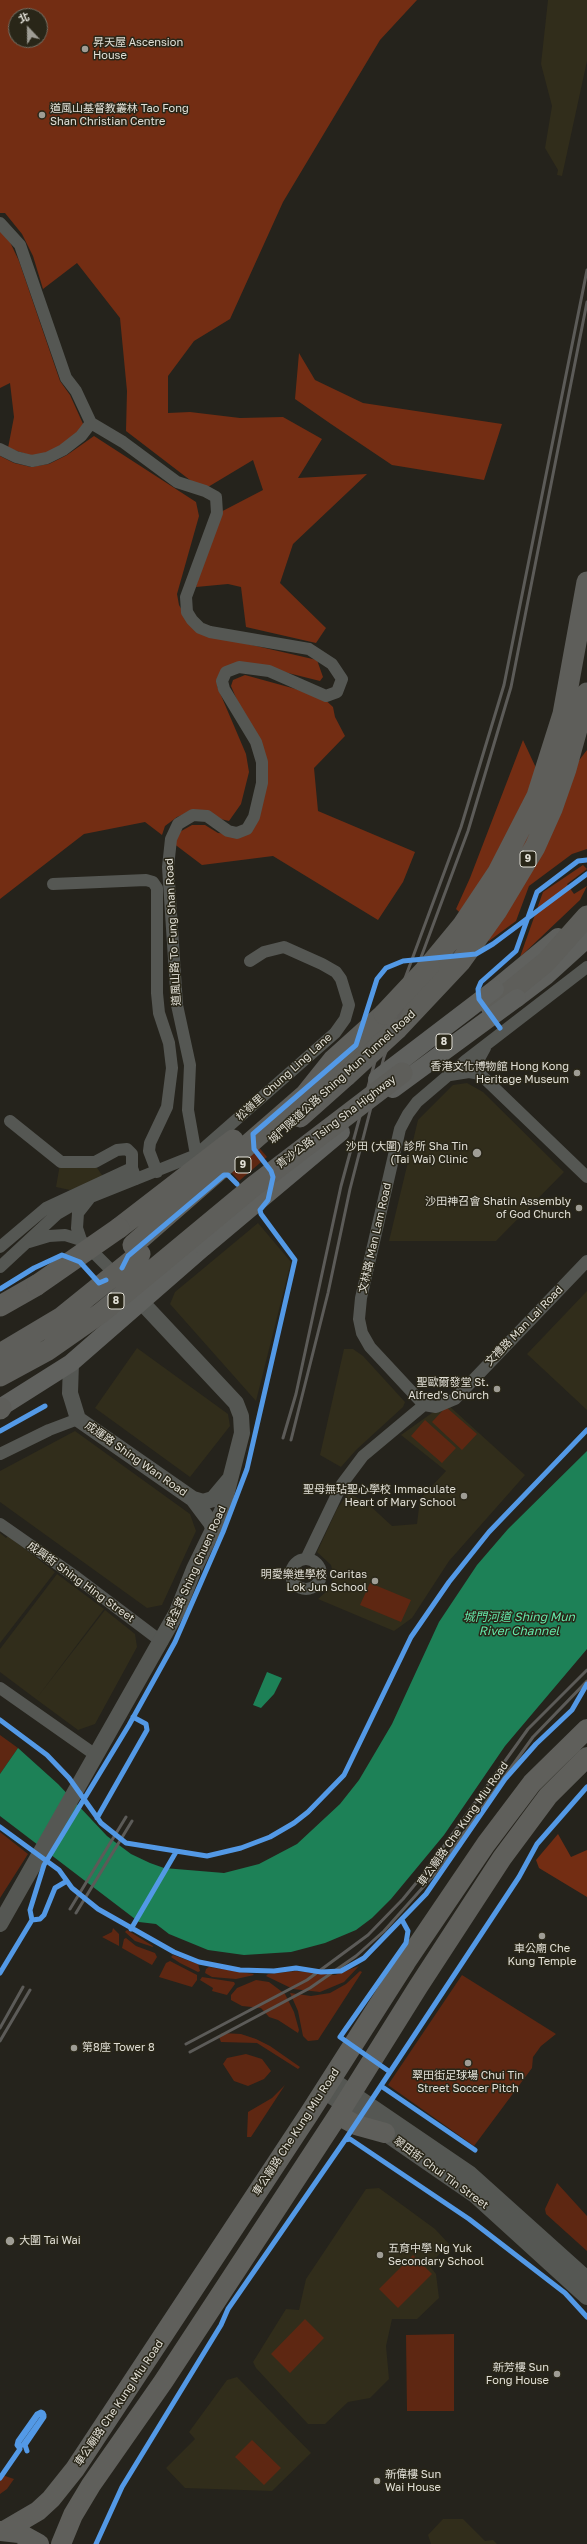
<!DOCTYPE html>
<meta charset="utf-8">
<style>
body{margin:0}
#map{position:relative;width:587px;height:2544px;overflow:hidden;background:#25231c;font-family:"Golos Text","Noto Sans TC",sans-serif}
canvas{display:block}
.north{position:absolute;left:8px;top:8px;width:40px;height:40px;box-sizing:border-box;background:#292618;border:1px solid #737064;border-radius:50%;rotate:338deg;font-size:11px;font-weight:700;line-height:16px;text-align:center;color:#e1dfd6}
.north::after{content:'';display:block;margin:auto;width:14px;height:18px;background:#9f9d95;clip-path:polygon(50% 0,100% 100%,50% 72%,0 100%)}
</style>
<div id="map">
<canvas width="587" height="2544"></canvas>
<div class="north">北</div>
</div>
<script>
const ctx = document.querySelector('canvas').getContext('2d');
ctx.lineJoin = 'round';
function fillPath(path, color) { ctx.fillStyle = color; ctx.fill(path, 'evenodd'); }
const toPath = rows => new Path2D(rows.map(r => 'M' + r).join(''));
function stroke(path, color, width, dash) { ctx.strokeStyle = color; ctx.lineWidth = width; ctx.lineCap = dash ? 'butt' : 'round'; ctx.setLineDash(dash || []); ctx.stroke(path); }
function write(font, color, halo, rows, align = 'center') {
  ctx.font = font + ' "Golos Text","Noto Sans TC",sans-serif'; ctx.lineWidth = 3; ctx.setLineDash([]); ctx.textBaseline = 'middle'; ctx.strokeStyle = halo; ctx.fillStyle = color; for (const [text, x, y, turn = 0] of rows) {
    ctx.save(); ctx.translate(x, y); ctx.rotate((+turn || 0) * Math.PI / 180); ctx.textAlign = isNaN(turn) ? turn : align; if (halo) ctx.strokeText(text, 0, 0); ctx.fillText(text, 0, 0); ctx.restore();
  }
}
fillPath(toPath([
 [548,0,587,0,587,61,562,176,557,175,558,170,545,148,552,106,541,64],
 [467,1083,483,1092,564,1172,496,1241,389,1241,418,1120,453,1085],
 [60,1164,95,1165,104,1178,70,1190,56,1187],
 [258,1223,291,1262,256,1401,170,1304,175,1292],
 [587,1291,587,1410,527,1354],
 [137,1348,228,1414,230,1426,190,1477,95,1408],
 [344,1349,353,1349,363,1356,405,1402,403,1407,356,1450,341,1467,320,1455],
 [446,1403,525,1475,449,1561,412,1618,394,1631,318,1599,327,1591,334,1577,331,1565,317,1552,337,1509,348,1493,367,1503,392,1526,417,1524,420,1499,446,1471,401,1435],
 [75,1431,190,1514,196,1531,162,1605,147,1608,0,1502,0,1471],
 [0,1533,6,1538,8,1536,55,1572,0,1643],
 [57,1574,104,1609,36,1699,0,1672,0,1649],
 [105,1610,135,1634,137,1647,95,1724,78,1730,36,1699],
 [379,2188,435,2229,449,2244,429,2265,436,2274,439,2298,417,2319,392,2319,386,2346,389,2379,370,2398,348,2402,325,2424,308,2424,256,2368,253,2362,286,2309,299,2310,306,2279,366,2189],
 [237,2377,311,2453,272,2491,185,2488,166,2468,195,2439,189,2432,227,2380],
 [443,2519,463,2519,485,2541,493,2540,497,2544,431,2544,428,2535]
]), '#312d1b');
fillPath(toPath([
 [251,1138,267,1157,239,1181,222,1162],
 [446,1407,477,1434,462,1450,432,1422],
 [425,1420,456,1448,442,1463,411,1436],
 [370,1583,411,1600,401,1622,360,1605],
 [0,1735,18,1748,0,1774],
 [0,1832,28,1854,0,1898],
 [113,1928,119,1934,119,1946,102,1937,112,1932],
 [127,1930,153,1946,153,1947,135,1941,125,1932],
 [126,1938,136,1946,155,1953,157,1957,152,1965,122,1948,124,1939],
 [173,1955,198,1964,200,1971,198,1972,180,1963,171,1957],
 [170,1961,197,1975,197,1980,192,1987,159,1977,166,1963],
 [359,1966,344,1982,320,1992,293,1989,266,1976,268,1974,296,1971,335,1975],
 [209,1967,253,1974,254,1975,236,1979,212,1977,205,1973,206,1969],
 [360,1971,362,1972,318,2040,308,2041,303,2036,298,2011,290,1993,311,1996,330,1993,346,1984],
 [462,1975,556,2034,541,2046,533,2057,532,2068,474,2146,388,2085],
 [202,1977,234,1982,235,1984,227,1995,212,1991,213,1988,200,1980],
 [256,1980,269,1982,285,1994,294,2012,299,2030,298,2033,278,2020,269,2017,261,2008,242,2006,231,2000,231,1995,237,1988],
 [222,2033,241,2034,256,2039,270,2046,300,2067,298,2069,257,2043,221,2042,219,2037],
 [246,2054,262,2059,271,2071,264,2079,248,2086,234,2081,223,2064,227,2058],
 [285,2085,251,2137,247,2137,248,2112,272,2098],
 [557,2183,587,2216,587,2251,546,2214,545,2209],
 [413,2255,432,2274,398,2308,379,2289],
 [305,2319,324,2338,290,2373,271,2354],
 [454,2334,454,2411,407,2411,406,2335],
 [252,2440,281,2468,264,2485,235,2457],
 [2,2475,14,2479,7,2489,0,2494,0,2477]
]), '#5e2712');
fillPath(toPath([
 [0,0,417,0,380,40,283,202,230,319,194,341,168,376,168,413,190,412,240,418,283,417,322,439,298,478,367,474,293,544,280,583,326,628,316,643,246,627,241,587,228,584,196,587,213,516,263,490,253,460,203,490,126,431,127,391,120,318,77,263,43,289,33,256,22,234,5,213,0,213],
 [16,16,40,16,40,40,16,40],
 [0,230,10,242,19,261,60,381,70,395,84,426,61,446,46,453,32,456,8,448,14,417,10,383,0,388],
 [299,353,315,380,363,403,502,424,484,480,392,465,331,424,295,399],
 [94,436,196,502,199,516,177,594,179,605,188,621,213,636,317,660,323,677,320,681,244,662,217,686,246,754,249,772,241,804,229,821,190,812,177,817,165,826,162,835,145,822,84,834,0,899,0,456,14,463,31,467,49,464,67,455],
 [245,675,321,696,333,707,335,717,345,736,314,768,318,811,415,852,403,882,378,920,273,856,202,865,173,843,176,834,192,825,205,825,218,833,234,834,245,825,253,808,262,772,258,750,231,686,233,680],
 [523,740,550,798,587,750,587,849,572,854,529,886,516,921,489,941,456,909,470,878],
 [583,865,587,869,567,884,574,894,587,886,580,900,520,957,543,892],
 [558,1834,571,1857,587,1850,587,1897,539,1868,536,1860]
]), '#732d13');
fillPath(toPath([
 [587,1451,587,1649,505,1746,444,1835,391,1899,372,1918,356,1930,325,1943,291,1952,244,1955,208,1950,169,1934,156,1924,139,1922,0,1816,0,1774,18,1748,58,1784,107,1836,131,1854,150,1863,164,1868,224,1873,259,1864,297,1844,340,1804,359,1780,392,1724,439,1622,477,1565,508,1529],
 [267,1672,282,1678,274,1694,261,1708,253,1705]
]), '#1d8157');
stroke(toPath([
 [0,223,20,245,66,378,76,391,91,423,123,442,177,482,205,491,216,497,217,513,186,597,187,612,192,620,200,628,210,632,309,649,332,664,342,679,337,692,326,696,269,671,239,667,226,672,222,681,224,689,256,742,262,762,262,783,254,817,247,829,237,833,228,831,207,816,193,815,178,824,171,839,168,867,177,1005,190,1065,188,1110,196,1155],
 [0,449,16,457,32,461,47,458,63,450,81,436,91,423],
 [53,884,146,880,153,882,157,888,157,993,159,1013,169,1043,172,1068,167,1107,150,1143,149,1151,157,1172],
 [485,1048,479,1059,477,1066,480,1074,587,1177],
 [450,1075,469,1072,480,1074],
 [10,1121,61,1162,95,1162,117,1150,127,1149,132,1154,132,1168],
 [81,1240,77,1228,78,1213,89,1199],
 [29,1242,49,1236,65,1235,81,1240,119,1278],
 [0,1247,46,1208,132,1168,136,1179],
 [0,1267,57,1214,76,1203,196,1155,335,1033,345,1019,349,1005,341,979,336,972,322,964,284,947,264,952,250,961],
 [424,1405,370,1347,362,1333,359,1319,361,1298,400,1129,408,1114,417,1102,465,1061,587,967],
 [0,1454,49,1430,78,1419],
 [0,1524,76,1577,162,1642],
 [306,1559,342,1484,363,1456,424,1405,436,1407,455,1399,587,1261],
 '291 1574a15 15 0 1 1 30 0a15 15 0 1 1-30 0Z',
 [0,1688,97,1756]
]), '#555753', 12);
stroke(toPath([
 [71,1363,70,1393,78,1419,193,1499,211,1523,214,1531],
 [193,1499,203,1502,213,1499,229,1480],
 [0,1924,177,1612,194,1569,222,1511,242,1433,241,1416,236,1403,133,1293],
 [331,2079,469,2173,587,2279],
 [324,2091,476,2196,587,2297]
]), '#555753', 16);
stroke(toPath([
 [495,989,558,937],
 [517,998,546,976,587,939],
 [0,1408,71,1363,204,1247]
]), '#60615e', 18);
stroke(toPath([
 [338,2115,356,2125,385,2133],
 [0,2531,19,2533,39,2544],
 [4,2531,38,2511,51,2499,75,2469,309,2114,406,1962,486,1844,532,1783,587,1729],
 [61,2544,73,2515,91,2485,163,2382,338,2115,418,1987,502,1858,548,1796,587,1757]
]), '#5f5f5b', 20);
stroke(toPath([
 [429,966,462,926,498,872,537,796,563,714,587,582],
 [491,1007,546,962,587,916],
 [397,1029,461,961,496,912,535,847,552,809,566,769,587,693],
 [300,1117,346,1076],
 [119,1228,233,1140],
 [133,1245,305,1095,333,1060,384,1014],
 [0,1306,37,1285],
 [0,1409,1,1408]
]), '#5e5e5a', 21);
stroke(toPath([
 [283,1438,296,1394,341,1186,377,1054,461,827,504,685,587,270],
 [291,1440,328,1293,350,1189,384,1057,468,831,511,687,587,302],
 [70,1909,126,1817],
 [76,1913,132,1821],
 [0,2028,23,1987],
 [0,2041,30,1990],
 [186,2044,307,1980,368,1935,403,1899,426,1871,528,1729,587,1670],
 [190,2052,310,1988,356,1956,384,1931,433,1876,533,1737,587,1681]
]), '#5c5b58', 3);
stroke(toPath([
 [377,1079,495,989],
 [393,1089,517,998],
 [204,1247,341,1132]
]), '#60615e', 18);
stroke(toPath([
 [384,1014,429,966],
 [346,1076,397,1029],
 [37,1285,119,1228],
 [0,1354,62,1317,140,1254],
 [0,1376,48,1350,101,1313,254,1186,402,1073]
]), '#5e5e5a', 21);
stroke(toPath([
 [500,1028,479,999,478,989,481,982,516,951,537,892,578,861,587,860],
 [122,1268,128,1256,224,1175,228,1175,237,1184],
 [0,1289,34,1268,62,1255,80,1262,99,1283,106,1280],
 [0,1431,45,1406],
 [0,1720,47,1755,69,1778,101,1823,126,1843,207,1856,241,1848,270,1837,294,1823,308,1812,344,1775,411,1637,449,1582,489,1532,587,1430],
 [97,1818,147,1730,146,1724,133,1717],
 [0,1827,59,1870,72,1888,98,1909,174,1952,199,1962,240,1970,274,1971,296,1968,321,1972,341,1971,364,1958,426,1894,505,1779,536,1744,572,1710,587,1684],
 [32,1920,30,1910,44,1865,129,1725,175,1642,223,1532,247,1469,295,1260,261,1214,260,1210,268,1200,273,1177,271,1171,254,1149,253,1134,356,1045,377,979,386,968,403,961,476,954,493,944,587,874],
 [131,1929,176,1852],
 [0,1973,32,1920,40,1919,44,1915,55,1888,67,1881],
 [390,2072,340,2037,406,1943,408,1931,402,1920],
 [381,2086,475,2150],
 [345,2140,519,1877,537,1844,587,1787],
 [0,2478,20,2449,17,2445,18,2441,37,2414,41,2412,43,2413,44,2415,43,2417,23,2445,20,2446,18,2443,38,2415,41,2414,42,2414,44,2416,44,2417,25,2445,27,2451],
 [96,2544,122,2487,221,2325,228,2309,345,2140,350,2139,469,2219,565,2293,587,2317]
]), '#5399e6', 5);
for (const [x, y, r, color] of [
 [85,49,4,"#9f9d95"],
 [42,115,4,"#9f9d95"],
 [577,1073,4,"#9f9d95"],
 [477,1153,5,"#9f9d95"],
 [579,1208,4,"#9f9d95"],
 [497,1389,4,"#9f9d95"],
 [464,1496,4,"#9f9d95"],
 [375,1581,4,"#9f9d95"],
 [542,1936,4,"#9f9d95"],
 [74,2048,4,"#9f9d95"],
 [468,2063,4,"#9f9d95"],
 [10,2241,5,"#9f9d95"],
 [380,2255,4,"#9f9d95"],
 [557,2374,4,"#9f9d95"],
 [377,2481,4,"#9f9d95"]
]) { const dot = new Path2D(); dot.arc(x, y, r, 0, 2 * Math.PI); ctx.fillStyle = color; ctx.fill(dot); stroke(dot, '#292618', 1.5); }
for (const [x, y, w] of [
 [528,859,16],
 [444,1042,16],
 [243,1165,16],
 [116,1301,16]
]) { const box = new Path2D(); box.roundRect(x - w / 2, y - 8, w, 16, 3); ctx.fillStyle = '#292618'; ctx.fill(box); stroke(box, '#e1dfd6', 1); }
write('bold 10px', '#e1dfd6', null, [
 ["9",528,859],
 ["8",444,1042],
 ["9",243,1165],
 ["8",116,1301]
]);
write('11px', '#e1dfd6', '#292618', [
 ["昇天屋 Ascension",93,43,"left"],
 ["House",93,56,"left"],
 ["道風山基督教叢林 Tao Fong",50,109,"left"],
 ["Shan Christian Centre",50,122,"left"],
 ["香港文化博物館 Hong Kong",569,1067],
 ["Heritage Museum",569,1080],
 ["沙田 (大圍) 診所 Sha Tin",468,1147],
 ["(Tai Wai) Clinic",468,1160],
 ["沙田神召會 Shatin Assembly",571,1202],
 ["of God Church",571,1215],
 ["聖歐爾發堂 St.",489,1383],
 ["Alfred's Church",489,1396],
 ["聖母無玷聖心學校 Immaculate",456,1490],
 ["Heart of Mary School",456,1503],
 ["明愛樂進學校 Caritas",367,1575],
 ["Lok Jun School",367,1588],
 ["車公廟 Che",542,1949,"center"],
 ["Kung Temple",542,1962,"center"],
 ["第8座 Tower 8",82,2048,"left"],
 ["翠田街足球場 Chui Tin",468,2076,"center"],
 ["Street Soccer Pitch",468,2089,"center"],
 ["大圍 Tai Wai",19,2241,"left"],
 ["五育中學 Ng Yuk",388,2249,"left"],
 ["Secondary School",388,2262,"left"],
 ["新芳樓 Sun",549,2368],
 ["Fong House",549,2381],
 ["新偉樓 Sun",385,2475,"left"],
 ["Wai House",385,2488,"left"]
], 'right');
write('11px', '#e1dfd6', '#292618', [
 ["道風山路 To Fung Shan Road",173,932,-93],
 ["松嶺里 Chung Ling Lane",284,1077,-42],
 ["城門隧道公路 Shing Mun Tunnel Road",342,1077,-42],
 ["青沙公路 Tsing Sha Highway",336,1122,-37],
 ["文林路 Man Lam Road",375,1238,-77],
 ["文禮路 Man Lai Road",524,1326,-46],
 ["成運路 Shing Wan Road",136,1459,35],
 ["成全路 Shing Chuen Road",196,1567,-66],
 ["成興街 Shing Hing Street",81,1582,36],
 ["車公廟路 Che Kung Miu Road",463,1824,-55],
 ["車公廟路 Che Kung Miu Road",296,2132,-57],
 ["翠田街 Chui Tin Street",441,2173,36],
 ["車公廟路 Che Kung Miu Road",119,2403,-56]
]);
write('italic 12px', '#64e9aa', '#292618', [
 ["城門河道 Shing Mun",519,1617],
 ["River Channel",519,1631]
]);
</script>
